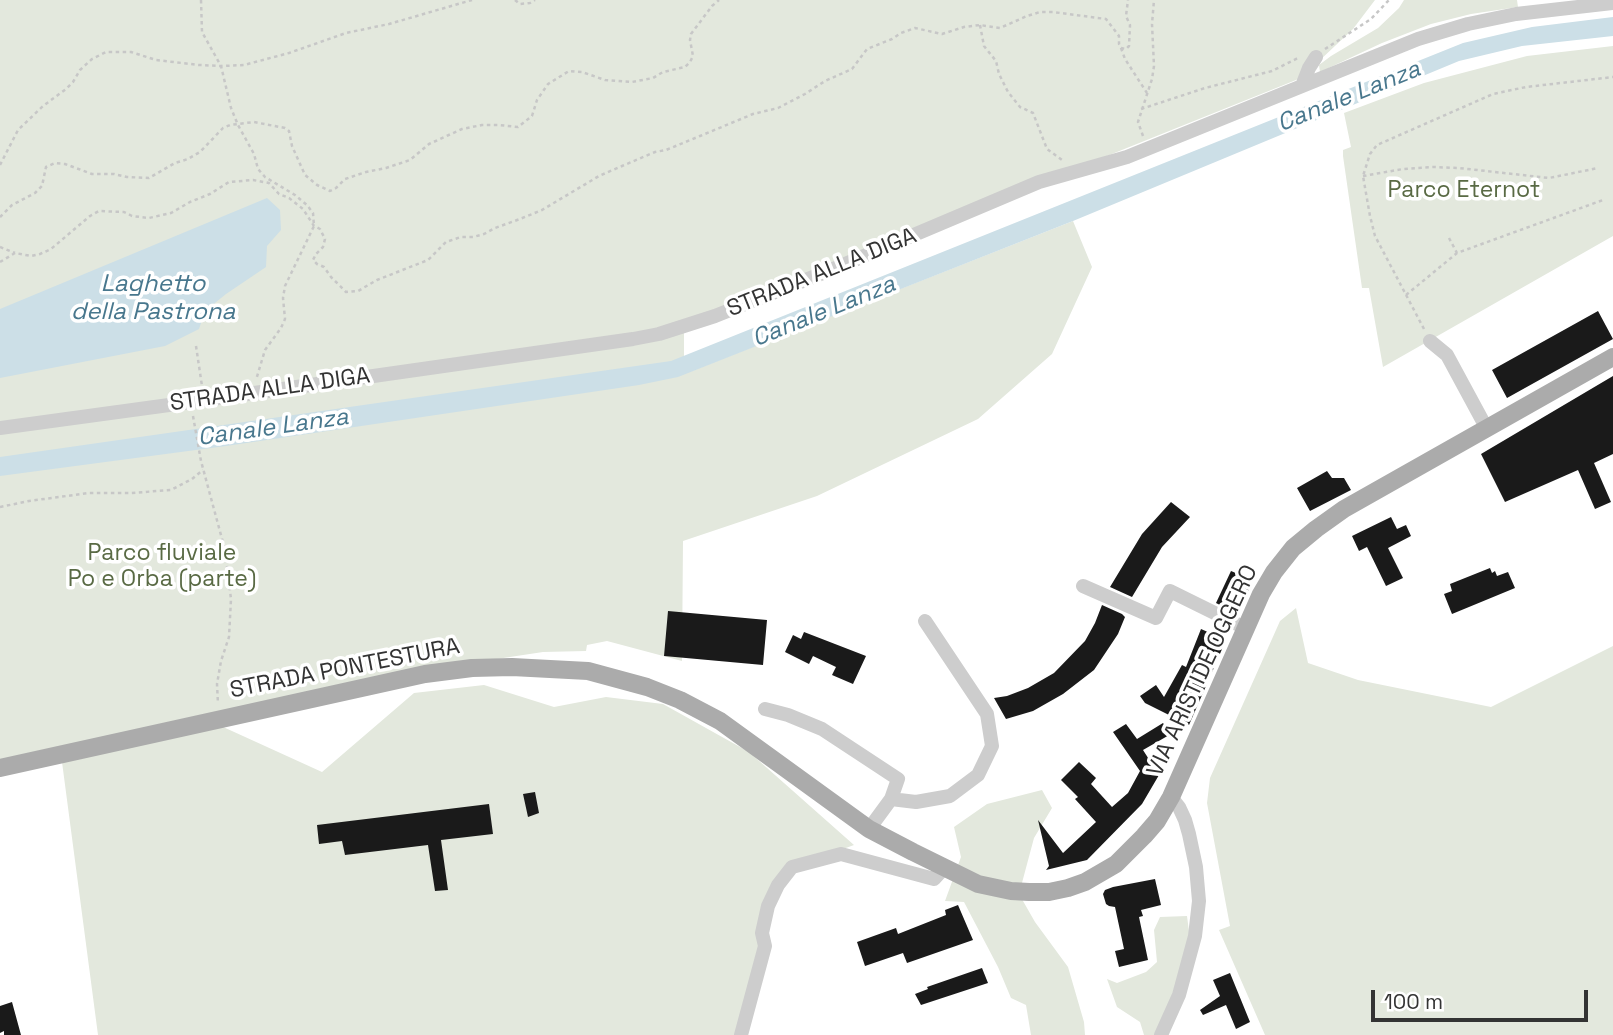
<!DOCTYPE html>
<style>
body{margin:0}
#map{position:relative;width:1613px;height:1035px;overflow:hidden;background:#fff;font-family:"Space Grotesk",sans-serif}
canvas{display:block}
.scale{position:absolute;left:1371px;top:990px;width:217px;height:32px;box-sizing:border-box;border:4px solid #333;border-top:0;padding-left:9px;font-size:21px;line-height:24px;white-space:nowrap;color:#333;-webkit-text-stroke:5px #fff;paint-order:stroke}
</style>
<div id="map">
<canvas width="1613" height="1035"></canvas>
<div class="scale">100 m</div>
</div>
<script>
const ctx = document.querySelector('canvas').getContext('2d');
ctx.lineJoin = 'round';
function fillPath(path, color) { ctx.fillStyle = color; ctx.fill(path, 'evenodd'); }
const toPath = rows => new Path2D(rows.map(r => 'M' + r).join(''));
function stroke(path, color, width, dash) { ctx.strokeStyle = color; ctx.lineWidth = width; ctx.lineCap = dash ? 'butt' : 'round'; ctx.setLineDash(dash || []); ctx.stroke(path); }
function write(font, color, halo, rows, align = 'center') {
  ctx.font = font + ' "Space Grotesk",sans-serif'; ctx.lineWidth = 7; ctx.setLineDash([]); ctx.textBaseline = 'middle'; ctx.strokeStyle = halo; ctx.fillStyle = color; for (const [text, x, y, turn = 0] of rows) {
    ctx.save(); ctx.translate(x, y); ctx.rotate((+turn || 0) * Math.PI / 180); ctx.textAlign = isNaN(turn) ? turn : align; if (halo) ctx.strokeText(text, 0, 0); ctx.fillText(text, 0, 0); ctx.restore();
  }
}
fillPath(toPath([
 [0,0,1375,0,1353,29,1301,78,684,326,684,374,1073,221,1092,267,1052,354,978,419,817,496,683,541,682,661,607,641,587,645,586,651,543,652,490,660,0,763],
 [1404,0,1517,0,1518,7,1471,14,1431,24,1382,43,1320,72,1319,65,1331,56,1378,28,1399,8],
 [1613,46,1613,236,1383,367,1369,288,1362,288,1343,156,1343,150,1351,147,1344,113,1424,83,1527,56],
 [1296,608,1308,663,1358,680,1491,707,1613,646,1613,1035,1265,1035,1219,930,1230,926,1207,803,1210,778,1272,639,1280,621],
 [484,685,554,707,606,697,663,704,749,752,854,845,783,871,740,1035,98,1035,62,762,221,726,322,772,414,693],
 [1042,790,1052,808,1034,838,1019,894,1035,922,1068,967,1084,1022,1085,1035,1031,1035,1026,1005,1011,998,998,967,964,902,945,901,961,857,954,827,987,804],
 [1187,916,1190,939,1160,1035,1144,1035,1140,1022,1117,1007,1107,979,1117,983,1146,972,1157,962,1154,930,1160,917]
]), '#e3e8dd');
fillPath(toPath([
 [1613,17,1613,36,1522,46,1459,61,1073,221,678,377,639,385,226,446,0,476,0,457,671,361,1463,43,1532,27],
 [267,198,280,210,281,230,267,246,266,267,226,294,205,311,199,329,165,346,0,378,0,309]
]), '#ccdfe7');
fillPath(toPath([
 [1598,311,1613,339,1507,398,1492,370],
 [1613,376,1613,454,1594,463,1611,502,1595,509,1578,470,1505,502,1481,454],
 [1327,471,1332,478,1344,478,1351,490,1310,511,1297,488],
 [1171,502,1190,517,1162,547,1132,597,1110,587,1142,534],
 [1391,517,1397,529,1406,525,1411,536,1388,548,1403,578,1386,586,1367,547,1359,551,1352,536],
 [1490,568,1492,573,1495,571,1497,576,1508,572,1515,588,1452,614,1444,594,1452,591,1450,584],
 [1231,571,1253,580,1238,614,1216,603],
 [1102,605,1122,614,1125,617,1118,634,1094,670,1063,694,1033,711,1006,719,994,698,1007,696,1028,688,1054,673,1085,641,1095,623],
 [668,611,767,620,763,665,664,656],
 [1201,629,1226,640,1189,725,1145,703,1140,696,1156,685,1164,697,1182,665,1186,667],
 [804,632,866,656,853,684,832,675,836,667,813,656,809,664,785,652,793,635,801,639],
 [1163,723,1171,734,1143,750,1159,775,1142,804,1087,860,1046,870,1049,866,1038,820,1063,853,1096,822,1075,799,1078,797,1061,780,1079,762,1096,778,1091,784,1112,807,1128,793,1140,771,1113,732,1126,724,1137,739],
 [535,792,539,813,528,817,523,794],
 [489,804,493,834,441,840,448,890,435,891,428,845,345,855,342,841,319,844,317,825],
 [1155,879,1161,905,1141,910,1143,916,1139,917,1148,960,1119,967,1115,951,1124,949,1115,907,1109,906,1106,904,1103,894,1105,890,1113,887],
 [958,905,973,940,907,963,903,953,865,966,857,942,896,928,898,934,946,915,945,910],
 [982,968,988,983,921,1005,915,994,928,989,927,987],
 [1230,973,1250,1022,1236,1029,1226,1005,1203,1015,1200,1010,1220,996,1213,980],
 [12,1002,21,1035,4,1035,4,1031,0,1033,0,1006]
]), '#1a1a1a');
stroke(toPath([
 [201,0,202,32,221,66,231,108,238,125,254,154,258,169,265,177,295,195,307,205,313,213,314,226,285,286,283,298,285,319,281,328,265,350,256,380],
 [515,0,520,4,530,3,535,0],
 [980,25,984,46,996,61,999,74,1008,92,1020,107,1033,113,1047,149,1062,160],
 [1121,48,1125,59,1147,93],
 [1325,49,1371,19,1389,0],
 [1141,109,1205,88,1272,71,1298,58],
 [1143,136,1138,122,1152,79,1154,66,1152,24,1154,0],
 [0,165,18,130,43,106,66,89,73,82,80,70,92,59,106,52,131,52,156,60,199,65,221,66,244,65,289,53,346,33,389,24,472,0],
 [1363,176,1403,169,1433,167,1459,168,1549,178,1598,168],
 [0,217,12,205,35,193,42,186,46,167,55,163,65,164,92,174,114,174,127,177,149,178,175,163,188,159,200,152,223,128,230,125,254,122,285,128,289,131,292,146,305,175,317,185,330,191,336,188,345,179,366,172,386,168,410,160,429,144,462,129,482,125,499,125,518,127,532,116,537,100,548,84,569,71,582,72,605,80,632,82,653,78,663,72,685,67,690,62,693,56,690,40,691,34,712,6,719,0],
 [1449,238,1457,253],
 [0,247,15,253],
 [0,262,15,253,31,256,40,254,51,249,90,216,99,211,124,212,132,216,149,218,171,213,190,202,210,194,229,182,253,180,269,183,279,194,289,198,303,209,314,226,320,229,325,239,323,247,316,254,313,260,317,264,324,267,331,277,346,292,358,291,377,280,428,260,446,242,461,237,473,237,484,234,495,228,520,219,542,210,599,176,622,166,655,152,666,150,700,136,753,114,778,108,805,94,825,81,852,69,867,49,892,39,901,33,915,28,942,34,964,27,980,25,1000,28,1027,16,1040,12,1053,12,1106,19,1119,36,1119,44,1121,48,1126,49,1129,46,1130,25,1126,16,1128,0],
 [1406,295,1457,253,1603,200],
 [1424,329,1375,236,1370,216,1363,176,1370,154,1377,145,1493,94,1526,87,1613,77],
 [196,346,202,386],
 [193,416,201,461,225,550,231,599,229,637,221,661,217,684,218,704],
 [0,507,29,501,89,493,131,493,171,490,192,479,203,470]
]), '#c7c7c7', 2.5, [3.5, 3.5]);
stroke(toPath([
 [1302,86,1309,68,1316,57],
 [1430,341,1447,355,1487,429],
 [0,428,191,402,633,339,659,334,715,316,838,267,1039,182,1127,157,1418,39,1468,24,1516,14,1613,3],
 [1083,586,1156,618,1170,591,1245,628],
 [765,709,788,715,822,729,898,779,891,799,869,829],
 [891,799,916,802,950,796,978,775,992,746,987,714,925,621],
 [741,1035,765,946,762,933,768,906,778,885,792,867,841,854,934,879,945,867],
 [1161,1035,1179,995,1195,936,1199,901,1196,867,1189,834,1185,820,1179,807,1171,797]
]), '#cdcdcd', 14);
stroke(toPath([
 [0,768,425,674,472,668,512,667,588,671,647,687,680,700,720,721,869,829,913,852,978,884,1011,891,1029,892,1049,892,1068,888,1085,882,1116,864,1144,836,1157,821,1171,797,1261,594,1274,572,1293,548,1316,529,1344,509,1613,357]
]), '#ababab', 18);
write('23px', '#596a44', '#fff', [
 ["Parco Eternot",1464,191],
 ["Parco fluviale",162,554],
 ["Po e Orba (parte)",162,580]
]);
write('23px', '#333', '#fff', [
 ["STRADA ALLA DIGA",822,273,-22],
 ["STRADA ALLA DIGA",270,390,-8],
 ["STRADA PONTESTURA",345,669,-11],
 ["VIA ARISTIDE OGGERO",1203,671,-65]
]);
write('italic 24px', '#48778d', '#fff', [
 ["Canale Lanza",1349,97,-22],
 ["Laghetto",153,284],
 ["della Pastrona",153,312],
 ["Canale Lanza",824,312,-22],
 ["Canale Lanza",273,428,-8]
]);
</script>
